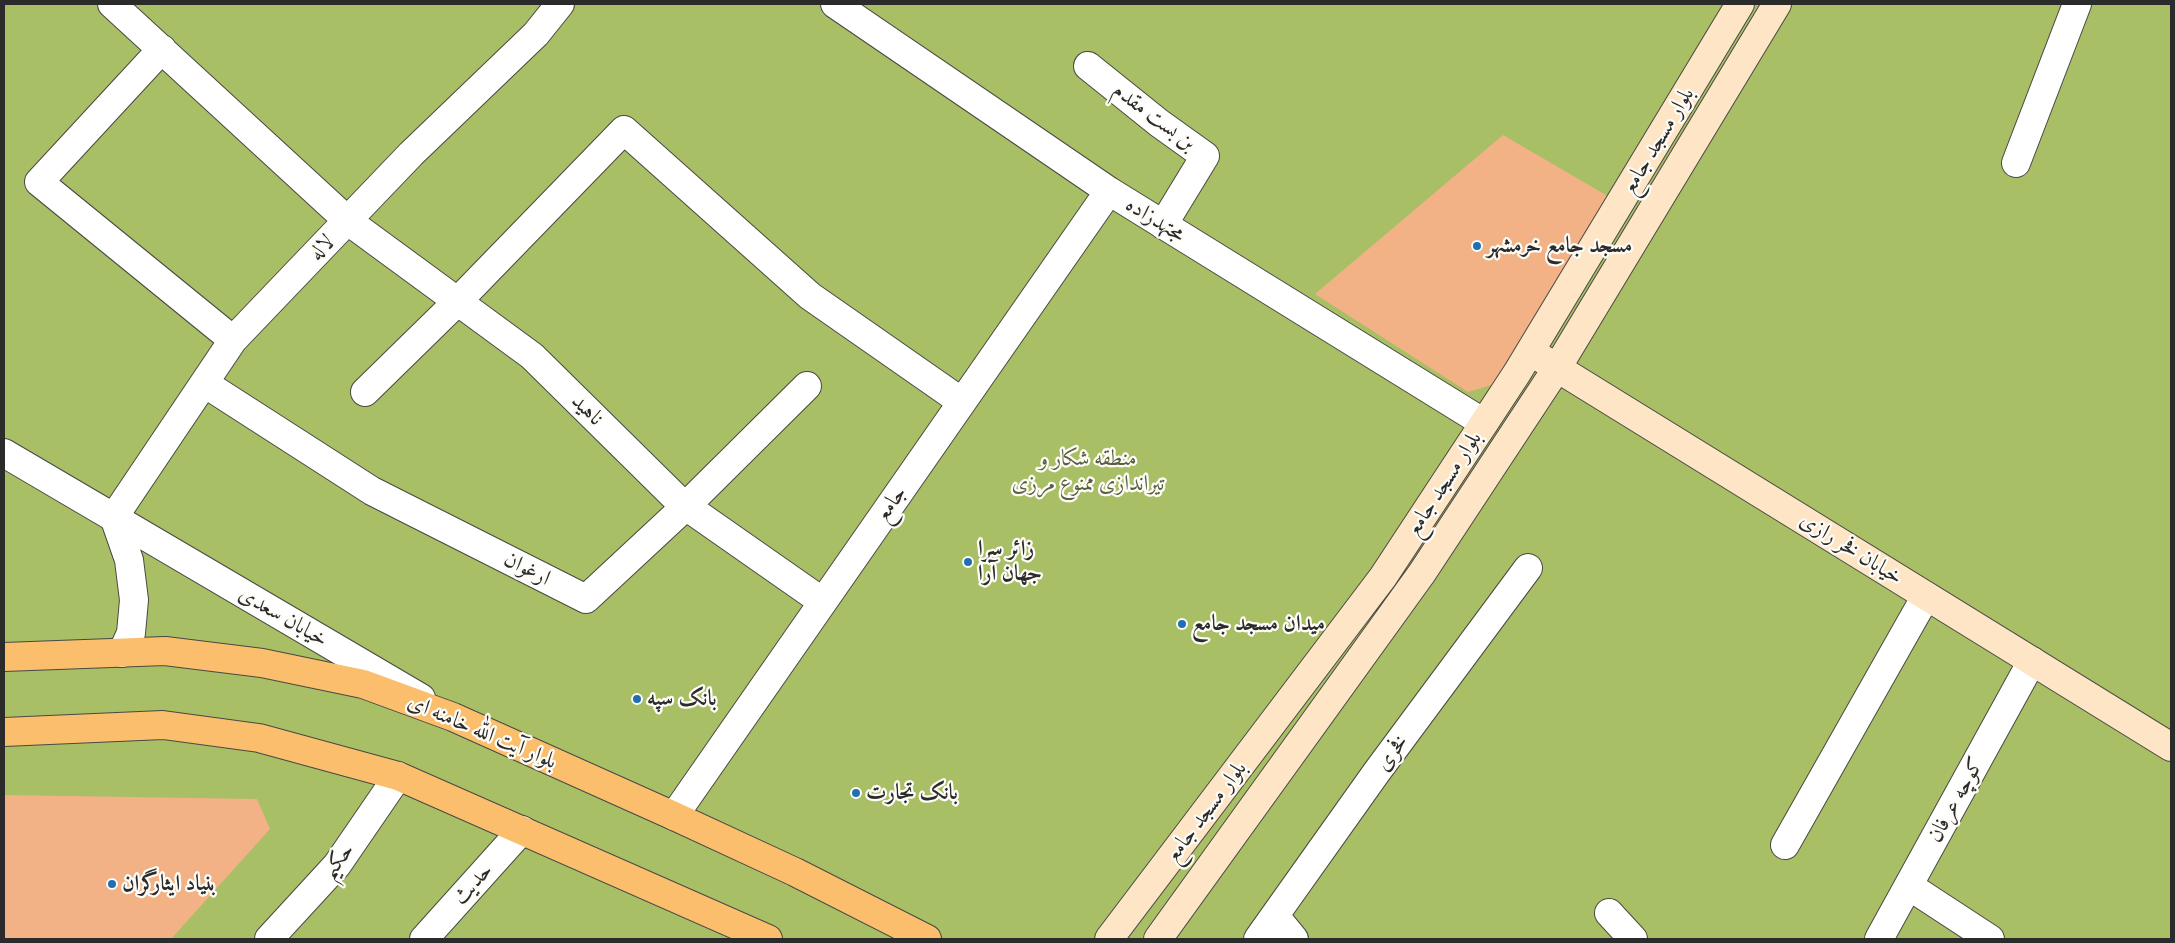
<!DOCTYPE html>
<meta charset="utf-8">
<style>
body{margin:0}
#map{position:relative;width:2175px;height:943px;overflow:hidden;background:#f1ebd3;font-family:"EB Garamond",serif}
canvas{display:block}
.frame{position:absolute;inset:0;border:5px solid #2b2b2b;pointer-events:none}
</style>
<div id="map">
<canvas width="2175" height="943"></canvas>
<div class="frame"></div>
</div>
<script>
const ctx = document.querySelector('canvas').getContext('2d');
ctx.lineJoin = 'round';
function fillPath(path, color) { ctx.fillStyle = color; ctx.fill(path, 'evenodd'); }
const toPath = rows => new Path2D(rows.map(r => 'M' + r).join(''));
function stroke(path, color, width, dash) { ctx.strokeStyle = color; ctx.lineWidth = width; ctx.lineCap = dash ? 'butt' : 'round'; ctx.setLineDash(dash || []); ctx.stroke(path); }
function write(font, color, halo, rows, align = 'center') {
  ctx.font = font + ' "EB Garamond",Amiri,serif'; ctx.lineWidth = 4.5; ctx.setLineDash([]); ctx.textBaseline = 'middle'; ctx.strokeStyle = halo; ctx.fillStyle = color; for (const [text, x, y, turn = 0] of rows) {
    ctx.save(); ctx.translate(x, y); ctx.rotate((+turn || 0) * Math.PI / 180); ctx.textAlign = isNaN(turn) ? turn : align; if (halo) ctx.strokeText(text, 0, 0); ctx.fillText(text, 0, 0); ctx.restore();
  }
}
fillPath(toPath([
 [4,4,2171,4,2171,939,4,939]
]), '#a9bf65');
fillPath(toPath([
 [1503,135,1611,198,1498,383,1468,392,1315,294],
 [4,795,257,799,270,829,171,939,4,939]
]), '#f2b285');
const street = toPath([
 [112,4,348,221,532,356,680,502,823,602],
 [835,4,1109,191,1484,423],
 [162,49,39,182,233,340],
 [1088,66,1159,123,1205,156,1163,225],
 [2016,163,2077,4],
 [204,383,372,491,586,599,686,506,807,386],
 [365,392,458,301,624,130,810,296,962,402],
 [4,453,421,698],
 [114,517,233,340,411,154,536,34,560,4],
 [114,517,129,560,134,600,131,633,122,653],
 [674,816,1109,191],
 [1785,845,1926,596],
 [1909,886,1990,939],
 [1609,913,1633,939],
 [1276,917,1294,939],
 [269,939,337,865,398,776],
 [424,939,522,830],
 [1258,939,1376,773,1528,568],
 [1879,939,2032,661]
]);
const secondary = toPath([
 [1541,358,2171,747],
 [1109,939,1383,577,1517,373,1740,4],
 [1158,939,1422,573,1557,368,1777,4]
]);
const primary = toPath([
 [4,657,165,651,262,663,363,684,453,717,674,816,795,872,927,939],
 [4,732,163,725,259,738,398,776,768,939]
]);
stroke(street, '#494844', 30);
stroke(secondary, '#494844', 30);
stroke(primary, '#494844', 30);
stroke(street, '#fff', 28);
stroke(secondary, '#fde5c5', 28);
stroke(primary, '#fabe6d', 28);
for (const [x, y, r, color] of [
 [1477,246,5,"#1f6fb2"],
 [968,562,5,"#1f6fb2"],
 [1182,624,5,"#1f6fb2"],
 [637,699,5,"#1f6fb2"],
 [856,793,5,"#1f6fb2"],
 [112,884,5,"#1f6fb2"]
]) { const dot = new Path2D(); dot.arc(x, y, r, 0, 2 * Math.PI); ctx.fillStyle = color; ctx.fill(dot); stroke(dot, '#fdfcf7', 2); }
write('22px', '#2b2b2b', '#fdfcf7', [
 ["بن بست مقدم",1154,117,37],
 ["بلوار مسجد جامع",1658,141,-59],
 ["مجتهدزاده",1155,220,32],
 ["لاله",322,248,-46],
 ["ناهید",587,410,45],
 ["بلوار مسجد جامع",1444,484,-57],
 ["جامع",891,504,-55],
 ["خیابان فخر رازی",1851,549,32],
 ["ارغوان",527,569,27],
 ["خیابان سعدی",283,617,30],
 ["بلوار آیت الله خامنه ای",482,732,23],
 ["فخری",1392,753,-54],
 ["کوچه عرفان",1956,800,-61],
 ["بلوار مسجد جامع",1206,812,-53],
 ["حکیم",338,861,-52],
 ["حدیث",473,884,-48]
]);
write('bold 22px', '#2b2b2b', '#fdfcf7', [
 ["مسجد جامع خرمشهر",1487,246],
 ["زائر سرا",978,549],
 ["جهان آرا",978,574],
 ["میدان مسجد جامع",1192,624],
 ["بانک سپه",647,699],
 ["بانک تجارت",866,793],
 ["بنیاد ایثارگران",122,884]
], 'left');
write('22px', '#575f3f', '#fdfcf7', [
 ["منطقه شکار و",1088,459],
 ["تیراندازی ممنوع مرزی",1088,484]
]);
</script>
